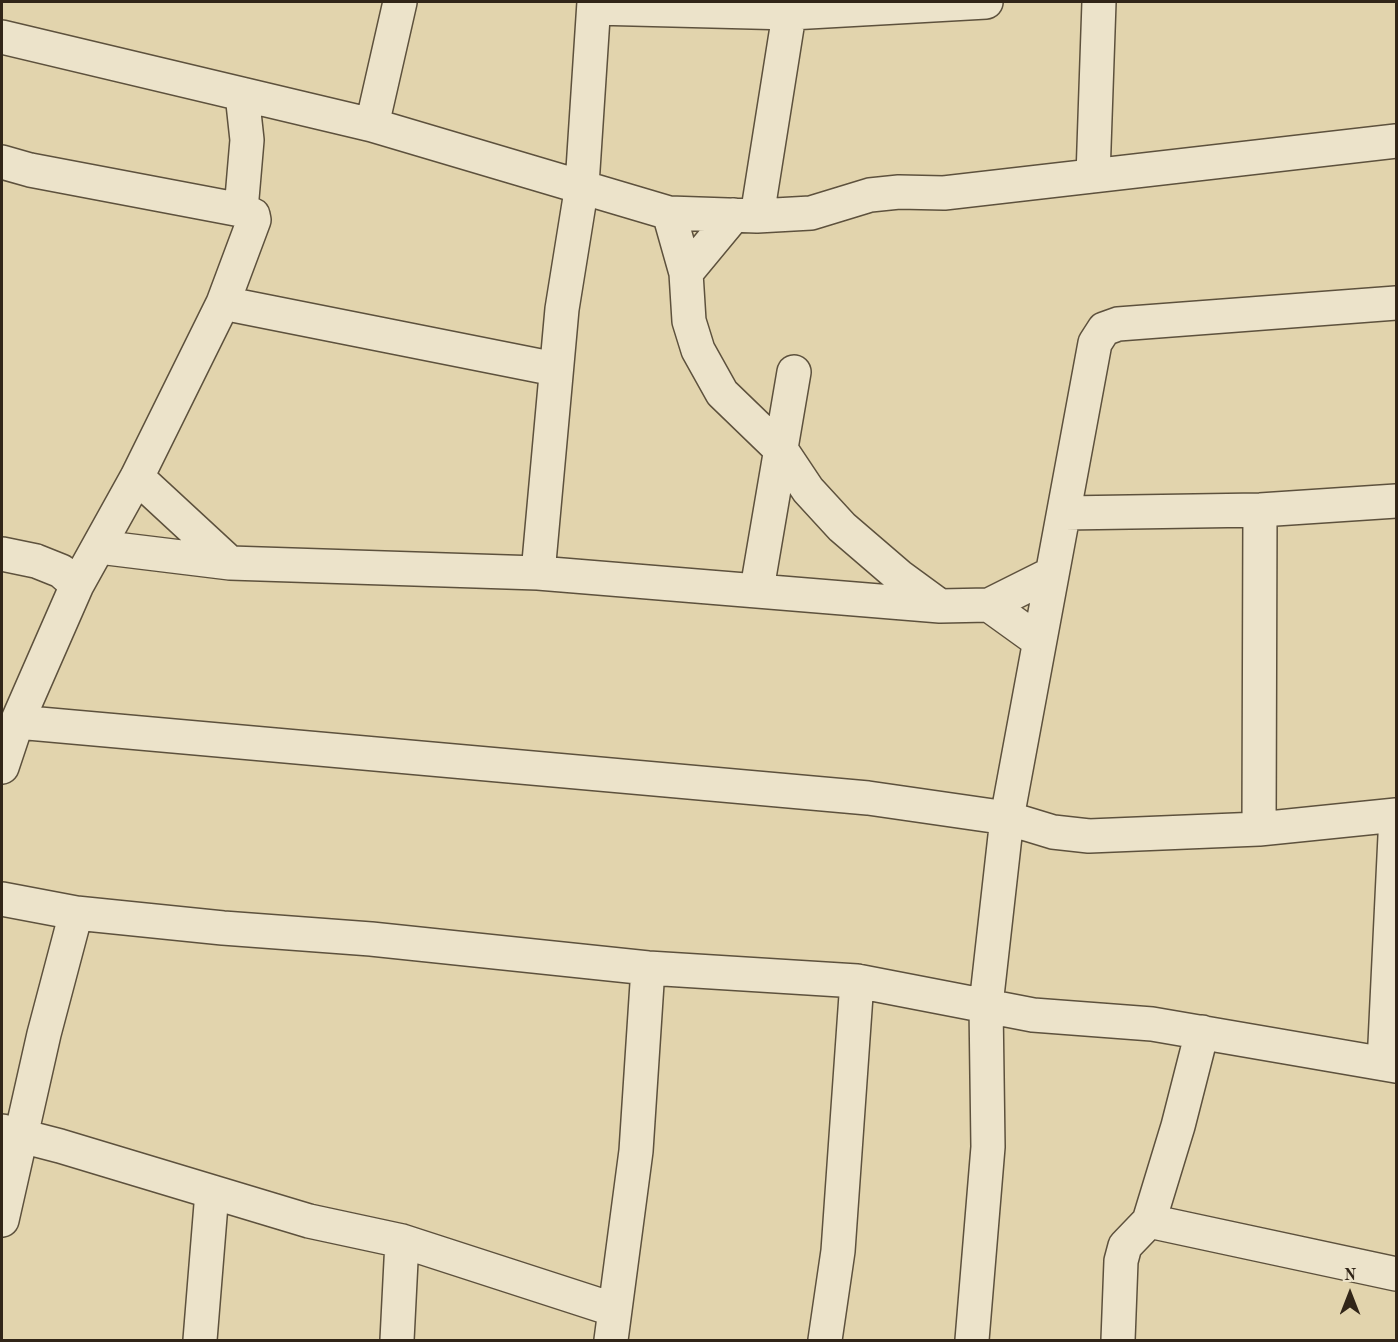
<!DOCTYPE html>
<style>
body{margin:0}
#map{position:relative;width:1398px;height:1342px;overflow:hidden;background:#e2d4ad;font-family:"Old Standard TT",serif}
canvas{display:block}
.frame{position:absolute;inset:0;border:3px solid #312518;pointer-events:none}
.north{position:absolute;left:1320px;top:1264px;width:60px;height:60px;-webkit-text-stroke:4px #ece3ca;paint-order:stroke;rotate:0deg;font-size:16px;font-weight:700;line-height:24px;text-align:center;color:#312518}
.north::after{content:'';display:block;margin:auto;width:21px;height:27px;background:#312518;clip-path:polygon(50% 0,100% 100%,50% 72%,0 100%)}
</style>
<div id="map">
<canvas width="1398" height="1342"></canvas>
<div class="frame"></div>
<div class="north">N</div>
</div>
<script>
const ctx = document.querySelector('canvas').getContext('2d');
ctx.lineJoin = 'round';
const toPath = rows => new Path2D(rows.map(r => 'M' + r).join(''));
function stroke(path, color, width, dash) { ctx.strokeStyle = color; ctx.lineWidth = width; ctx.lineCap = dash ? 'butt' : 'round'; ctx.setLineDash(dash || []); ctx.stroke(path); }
const minor = toPath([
 [594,8,791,13,986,2],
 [2,37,372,125,669,213,757,216,811,213,870,195,899,192,944,193,1396,141],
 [372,125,400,2],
 [2,162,30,170,241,210,253,215,254,220,223,303,137,477,77,585,17,722,2,767],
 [1093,176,1099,2],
 [241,210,247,140,242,94],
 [669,213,686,273,689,321,698,350,722,393,782,451,808,490,842,527,899,576,940,606],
 [757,216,791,2],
 [686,273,734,215],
 [223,303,555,369],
 [137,477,230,563],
 [1065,513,1260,510,1396,501],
 [99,547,230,563,538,573,940,606,989,605,1051,574],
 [2,554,36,561,61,571,77,585],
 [538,573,562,309,582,185,594,2],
 [757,589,794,372],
 [989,605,1039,641],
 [17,722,868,798,1007,818,1053,832,1089,836,1259,829,1396,815],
 [1259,829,1260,510],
 [2,899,76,913,223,928,371,939,648,968,857,981,1033,1015,1152,1024,1396,1066],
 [1384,1064,1396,815],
 [2,1131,60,1146,309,1221,402,1241,615,1310],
 [2,1220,44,1034,76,913],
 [1149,1221,1396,1274],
 [200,1340,212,1192],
 [397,1340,402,1241],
 [611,1340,636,1151,648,968],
 [825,1340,838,1251,857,981],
 [972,1340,988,1147,986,1005,1007,818,1095,343,1104,329,1118,324,1396,303],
 [1118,1340,1121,1261,1125,1246,1149,1221,1178,1126,1202,1032]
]);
stroke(minor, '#5d513d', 36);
stroke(minor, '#ece3ca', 33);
</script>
